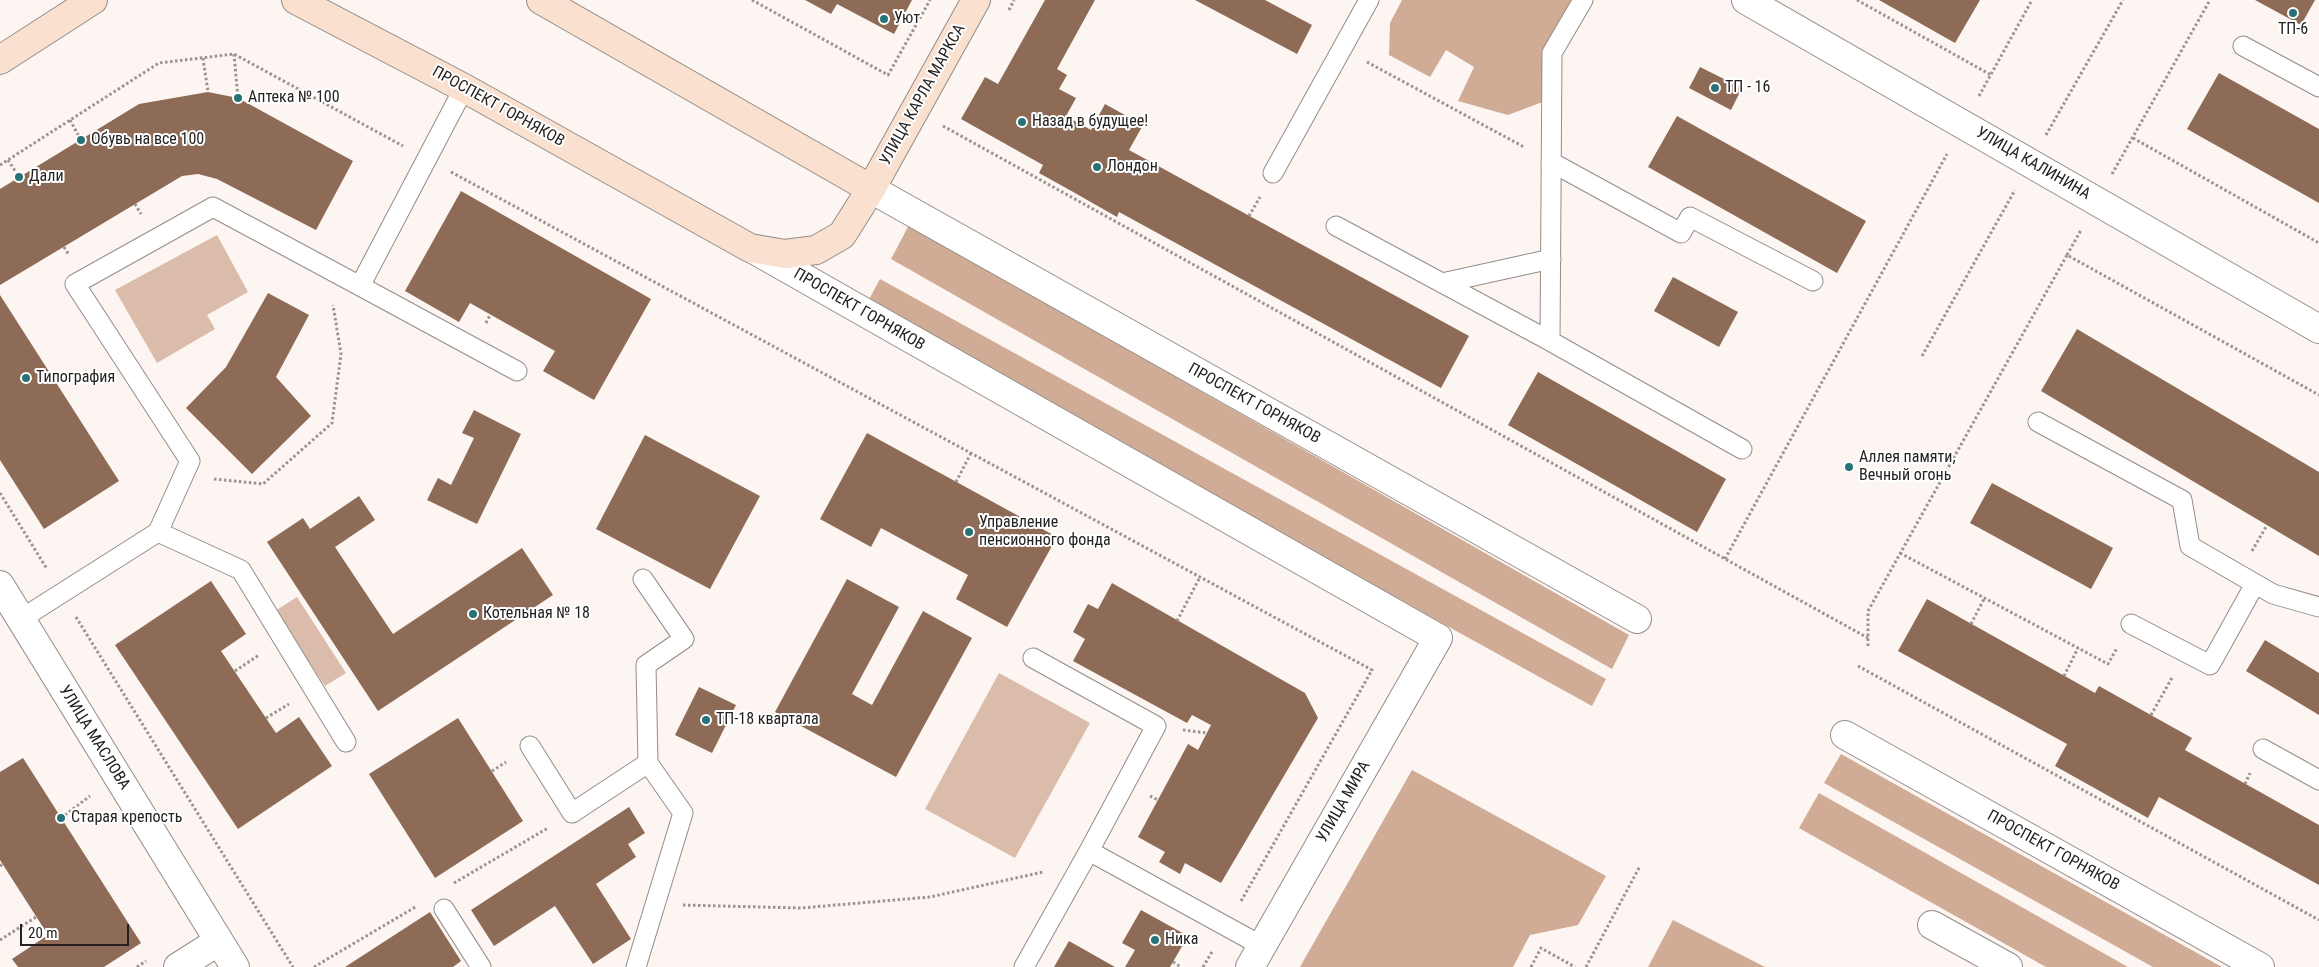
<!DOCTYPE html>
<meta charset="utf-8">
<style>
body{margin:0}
#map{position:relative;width:2319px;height:967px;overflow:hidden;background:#fcf5f1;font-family:"Roboto Condensed",sans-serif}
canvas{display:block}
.scale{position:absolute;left:20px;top:924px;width:109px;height:22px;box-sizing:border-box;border:2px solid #242120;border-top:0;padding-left:6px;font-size:15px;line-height:18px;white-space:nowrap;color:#242120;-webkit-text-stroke:4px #fff;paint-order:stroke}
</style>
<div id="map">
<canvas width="2319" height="967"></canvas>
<div class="scale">20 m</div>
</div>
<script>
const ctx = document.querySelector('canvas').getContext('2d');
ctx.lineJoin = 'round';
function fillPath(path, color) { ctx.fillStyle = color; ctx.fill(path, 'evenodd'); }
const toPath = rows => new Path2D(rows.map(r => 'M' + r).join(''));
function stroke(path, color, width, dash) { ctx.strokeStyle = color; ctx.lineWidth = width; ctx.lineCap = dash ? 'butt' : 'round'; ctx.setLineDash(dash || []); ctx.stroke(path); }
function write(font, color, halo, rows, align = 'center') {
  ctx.font = font + ' "Roboto Condensed",sans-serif'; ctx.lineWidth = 4; ctx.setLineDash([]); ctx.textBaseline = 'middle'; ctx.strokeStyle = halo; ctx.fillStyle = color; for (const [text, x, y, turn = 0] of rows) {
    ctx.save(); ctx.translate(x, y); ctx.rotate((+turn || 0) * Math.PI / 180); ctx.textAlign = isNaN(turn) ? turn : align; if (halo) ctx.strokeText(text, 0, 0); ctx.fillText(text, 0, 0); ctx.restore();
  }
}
fillPath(toPath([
 [217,235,248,292,207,315,215,329,157,363,115,290],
 [297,597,346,673,325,686,275,611],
 [999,673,1090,723,1015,858,925,809]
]), '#dbbba9');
fillPath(toPath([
 [1402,0,1575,0,1545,101,1508,115,1458,101,1474,67,1446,50,1430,77,1389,55,1390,23],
 [909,225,1629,635,1612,669,891,259],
 [880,279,1606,679,1592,706,866,305],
 [1841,754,2222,967,2153,967,1824,783],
 [1412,770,1606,876,1578,925,1530,935,1513,967,1300,967],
 [1819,793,2128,967,2046,967,1799,828],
 [1673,920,1765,967,1648,967]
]), '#d0ab95');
fillPath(toPath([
 [805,0,912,0,894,34,837,4,831,14],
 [1045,0,1095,0,1057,69,1067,75,1059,89,1076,98,1066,116,1091,130,1105,104,1143,125,1129,150,1469,336,1441,388,1119,212,1117,217,1075,193,1039,173,1043,165,961,119,985,77,998,84],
 [1195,0,1265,0,1312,25,1297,54],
 [1879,0,1980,0,1955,43],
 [2255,0,2315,0,2301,25],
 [1700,67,1742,88,1731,110,1689,88],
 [2219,73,2319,129,2319,203,2187,129],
 [208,92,238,98,353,161,316,230,217,179,198,174,182,176,0,285,0,189,139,104],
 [1677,116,1866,221,1837,273,1648,167],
 [461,191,651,299,594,400,543,371,555,351,470,303,459,322,405,291],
 [1673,277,1738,312,1719,347,1654,311],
 [268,293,309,315,276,377,311,416,252,474,186,408,226,367],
 [0,295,119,481,44,529,0,460],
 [2077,329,2319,472,2319,556,2041,391],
 [1538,372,1726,479,1697,532,1508,425],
 [474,410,521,434,477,524,427,500,438,478,451,485,474,438,462,433],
 [867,433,1057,537,1007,627,956,599,968,575,881,528,871,547,820,519],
 [645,435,760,496,710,589,596,529],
 [1992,483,2113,548,2091,589,1970,523],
 [359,496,375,520,335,547,393,634,522,548,553,595,378,711,267,542,303,518,310,529],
 [847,579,899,607,852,694,872,705,923,611,972,638,896,777,775,712],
 [211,581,246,634,221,651,276,733,299,717,332,766,238,829,115,645],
 [1112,583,1305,693,1318,718,1221,883,1185,863,1180,874,1159,862,1165,852,1138,837,1188,744,1198,750,1211,725,1192,715,1187,723,1073,661,1085,639,1073,632,1088,604,1098,609],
 [1927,599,2095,693,2099,686,2192,738,2185,750,2319,825,2319,885,2159,797,2148,818,2055,766,2067,744,1898,651],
 [2265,640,2319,673,2319,715,2246,671],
 [699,687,736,705,712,753,675,735],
 [458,718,523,821,435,878,369,774],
 [23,758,141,943,104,967,18,967,12,959,48,935,0,860,0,772],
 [629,807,645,833,628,844,636,857,596,884,631,939,593,964,555,906,494,946,471,910],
 [1141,910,1188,936,1170,967,1125,967,1135,950,1122,943],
 [430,912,461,961,453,967,345,967],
 [1069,941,1115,967,1054,967]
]), '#8d6b56');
const lane = toPath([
 [2243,46,2319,87],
 [1551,162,1681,233,1690,217,1813,281],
 [1273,173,1369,0],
 [1336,226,1550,341,1552,53,1583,0],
 [1442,283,1551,259],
 [360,286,517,371],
 [1550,341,1742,449],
 [2038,422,2182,500,2190,546,2273,594,2319,607],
 [158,532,241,570,346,742],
 [21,619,158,532,190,461,75,284,213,207,360,286,464,88],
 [2131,624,2210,665,2255,584],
 [1033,658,1156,726,1089,851,1262,946],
 [530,746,572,813,648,763],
 [2263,749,2319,780],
 [444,909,481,967],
 [636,967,683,813,648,763,646,665,684,639,643,579],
 [1024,967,1089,851]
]);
const street = toPath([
 [1746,0,2319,329],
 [871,189,1637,619],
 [753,249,1438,638,1250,967],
 [0,585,235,967],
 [1845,735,2260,967],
 [1932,925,2008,967],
 [178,967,219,941]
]);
const secondary = toPath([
 [296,0,464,88,750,248,785,254,816,250,842,235,871,189,976,0],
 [541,0,871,189],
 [0,60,93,0]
]);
stroke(lane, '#938d89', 21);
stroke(street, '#938d89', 30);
stroke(secondary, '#938d89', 30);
stroke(toPath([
 [752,0,888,75,930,0],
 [1857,0,1991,75],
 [1009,10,1014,0],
 [234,54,238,98],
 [203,58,208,92],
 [1367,62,1524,147],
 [1979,96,2032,0],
 [70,120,81,140],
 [943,126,1868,638],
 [2046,135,2123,0],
 [2133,138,2319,243],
 [8,160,19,177],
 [0,165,159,63,234,54,403,146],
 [451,172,1372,670,1240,903],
 [2112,174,2210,0],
 [135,204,141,214],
 [1249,216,1260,197],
 [64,247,69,255],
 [2067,255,2081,230],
 [486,323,490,315],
 [1922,356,2015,190],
 [214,479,263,484,332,423,341,354,333,305],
 [956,482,971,453],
 [0,493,47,569],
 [2252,551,2267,525],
 [1900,553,2108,664,2117,648],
 [1725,559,1947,154],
 [76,617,293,967],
 [1177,621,1200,577],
 [1971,624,1985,597],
 [1868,646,1868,611,2067,255,2319,395],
 [1858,666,2319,920],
 [235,671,259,655],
 [2064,676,2078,648],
 [2151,715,2173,676],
 [266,718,289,704],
 [1183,730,1207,733],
 [492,771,506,762],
 [2245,784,2250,773],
 [1150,796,1158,800],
 [61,818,90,796],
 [0,866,3,864],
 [454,883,548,828],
 [683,905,801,908,930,897,1043,872],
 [0,940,36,917],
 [1173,962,1181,967],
 [137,967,146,961],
 [314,967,417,906],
 [1203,967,1213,950],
 [1531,967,1541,948,1575,967],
 [1586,967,1640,866]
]), '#999491', 3, [2.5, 2.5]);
stroke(lane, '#fff', 19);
stroke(street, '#fff', 28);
stroke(secondary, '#f9e0cf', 28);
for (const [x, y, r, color] of [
 [2293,13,5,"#277277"],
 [884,19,5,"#277277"],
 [1715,88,5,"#277277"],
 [238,98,5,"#277277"],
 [1022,122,5,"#277277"],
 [81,140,5,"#277277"],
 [1097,167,5,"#277277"],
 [19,177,5,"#277277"],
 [26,378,5,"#277277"],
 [1849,467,5,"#277277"],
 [969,532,5,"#277277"],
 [473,614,5,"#277277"],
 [706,720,5,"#277277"],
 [61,818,5,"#277277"],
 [1155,940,5,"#277277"]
]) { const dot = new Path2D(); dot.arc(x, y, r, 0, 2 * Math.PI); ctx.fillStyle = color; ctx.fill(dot); stroke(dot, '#fff', 2); }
write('16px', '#242120', '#fff', [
 ["Уют",894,19],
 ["ТП-6",2293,30,"center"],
 ["ТП - 16",1725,88],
 ["Аптека № 100",248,98],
 ["Назад в будущее!",1032,122],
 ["Обувь на все 100",91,140],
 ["Лондон",1107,167],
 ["Дали",29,177],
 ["Типография",36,378],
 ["Аллея памяти,",1859,458],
 ["Вечный огонь",1859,476],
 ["Управление",979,523],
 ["пенсионного фонда",979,541],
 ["Котельная № 18",483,614],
 ["ТП-18 квартала",716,720],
 ["Старая крепость",71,818],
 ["Ника",1165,940]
], 'left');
write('16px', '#242120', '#fff', [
 ["УЛИЦА КАРЛА МАРКСА",923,95,-61],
 ["ПРОСПЕКТ ГОРНЯКОВ",498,107,29],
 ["УЛИЦА КАЛИНИНА",2033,164,30],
 ["ПРОСПЕКТ ГОРНЯКОВ",859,310,30],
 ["ПРОСПЕКТ ГОРНЯКОВ",1254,404,29],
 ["УЛИЦА МАСЛОВА",94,738,58],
 ["УЛИЦА МИРА",1344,802,-60],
 ["ПРОСПЕКТ ГОРНЯКОВ",2053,851,29]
]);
</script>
